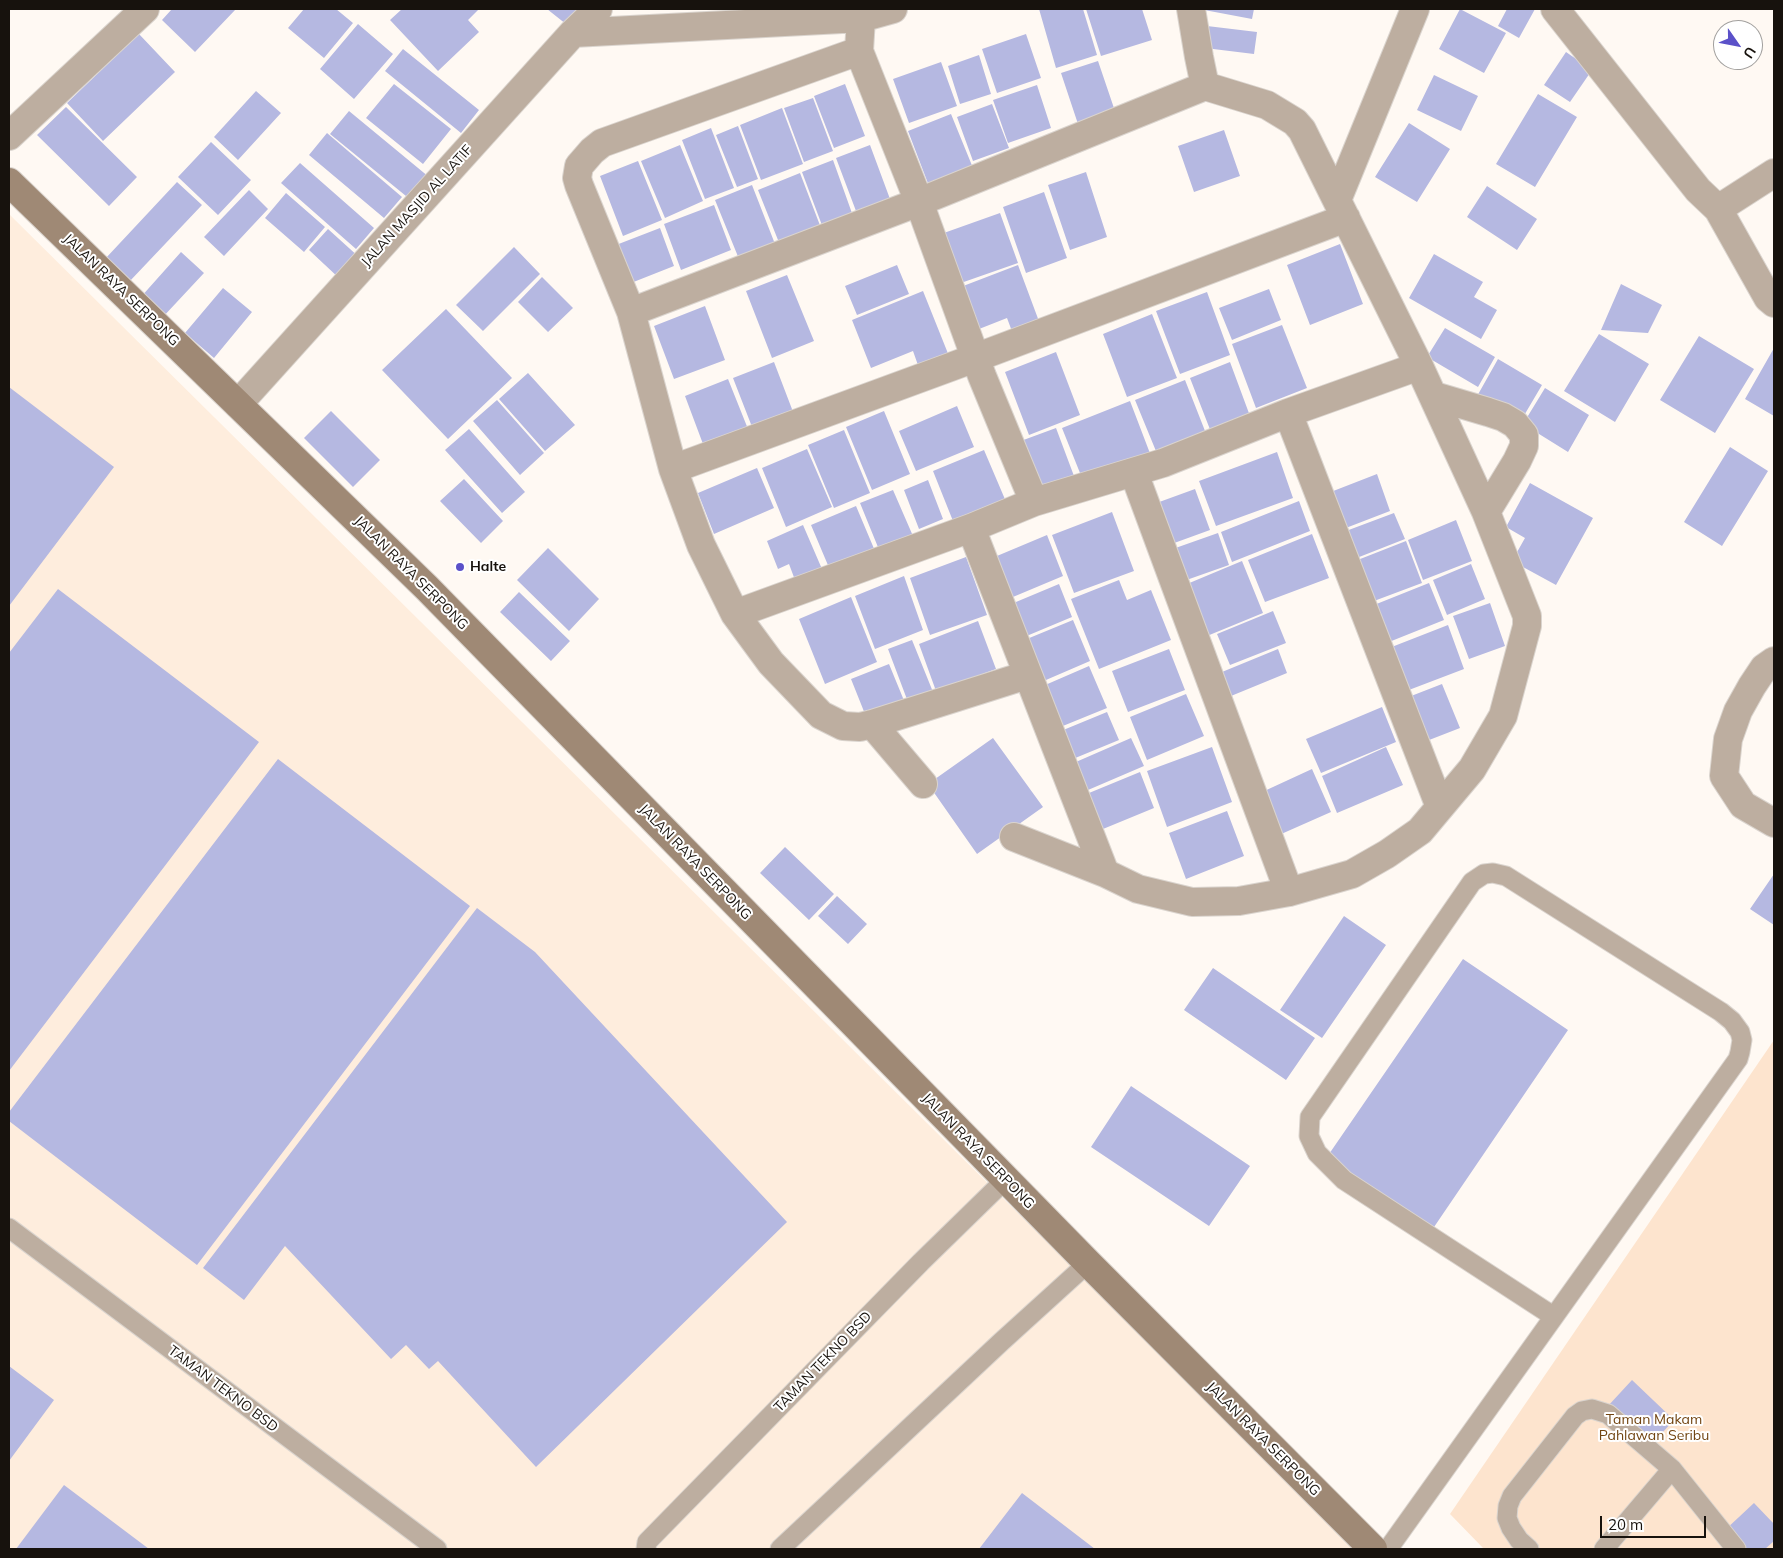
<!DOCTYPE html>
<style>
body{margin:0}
#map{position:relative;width:1783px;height:1558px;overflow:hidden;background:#fff9f3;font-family:Mulish,sans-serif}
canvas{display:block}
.frame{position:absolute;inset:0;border:10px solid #17120d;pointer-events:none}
.north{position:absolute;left:1713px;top:20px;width:50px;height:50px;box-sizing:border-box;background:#fff;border:1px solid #a2a09e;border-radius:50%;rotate:123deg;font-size:14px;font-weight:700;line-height:20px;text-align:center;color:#17120d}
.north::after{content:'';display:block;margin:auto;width:18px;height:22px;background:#5b51c9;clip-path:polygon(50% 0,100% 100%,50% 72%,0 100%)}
.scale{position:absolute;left:1600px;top:1516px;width:106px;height:22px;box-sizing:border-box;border:2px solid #17120d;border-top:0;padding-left:6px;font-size:15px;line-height:18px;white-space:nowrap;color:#17120d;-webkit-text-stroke:4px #fff;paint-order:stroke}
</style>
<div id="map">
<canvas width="1783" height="1558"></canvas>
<div class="frame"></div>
<div class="north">U</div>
<div class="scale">20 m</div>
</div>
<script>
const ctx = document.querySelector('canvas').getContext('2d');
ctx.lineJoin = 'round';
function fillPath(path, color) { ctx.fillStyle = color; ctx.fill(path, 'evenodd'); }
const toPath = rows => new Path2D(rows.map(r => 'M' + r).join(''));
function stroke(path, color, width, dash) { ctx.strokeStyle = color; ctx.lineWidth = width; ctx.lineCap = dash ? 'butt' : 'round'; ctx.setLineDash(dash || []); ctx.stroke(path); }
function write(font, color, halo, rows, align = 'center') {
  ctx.font = font + ' Mulish,sans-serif'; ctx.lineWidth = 4; ctx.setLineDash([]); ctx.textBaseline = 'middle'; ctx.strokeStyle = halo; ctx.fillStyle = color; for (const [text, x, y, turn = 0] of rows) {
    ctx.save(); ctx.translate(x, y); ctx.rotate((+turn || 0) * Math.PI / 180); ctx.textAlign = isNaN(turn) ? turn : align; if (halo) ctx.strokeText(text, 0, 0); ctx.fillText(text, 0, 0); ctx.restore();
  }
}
fillPath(toPath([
 [9,214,1036,1231,1367,1549,9,1549]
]), '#feeddd');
fillPath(toPath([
 [1774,1040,1774,1549,1484,1549,1450,1514]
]), '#fde4ce');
fillPath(toPath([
 [172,9,236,9,195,52,162,20],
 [304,9,336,9,353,23,324,58,288,28],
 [402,9,479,9,468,20,479,32,438,71,390,20],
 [547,9,587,9,571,28],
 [1039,9,1083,9,1097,55,1056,68],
 [1086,9,1142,9,1152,40,1101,56],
 [1199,9,1254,9,1252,19],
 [1460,9,1506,33,1484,73,1439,49],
 [1507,9,1535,9,1519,38,1498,26],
 [358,24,393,54,354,99,320,69],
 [1207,26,1257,32,1254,54,1205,48],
 [139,34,175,72,103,141,67,103],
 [1026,34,1041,78,997,93,982,49],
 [403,49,479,110,461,133,385,71],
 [1566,52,1592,70,1570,102,1544,85],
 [979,55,991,94,960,104,948,66],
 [1098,61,1117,117,1080,130,1061,73],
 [941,62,957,106,909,123,893,79],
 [1434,75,1478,96,1461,131,1417,110],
 [394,84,451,129,423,164,366,118],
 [845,84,865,136,834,148,814,96],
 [1037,85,1051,128,1008,143,993,100],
 [256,91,281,113,238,160,214,137],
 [1538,94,1577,117,1535,187,1496,164],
 [813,98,833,151,804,162,784,108],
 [992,104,1009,148,973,161,957,117],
 [66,107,137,177,109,206,37,135],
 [782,108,803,164,761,180,740,125],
 [349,111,435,182,417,205,330,134],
 [951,114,973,168,929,186,908,131],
 [1409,123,1450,149,1417,202,1375,177],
 [738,126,758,179,737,187,716,135],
 [711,128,734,188,705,199,682,140],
 [1224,130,1240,176,1194,192,1178,146],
 [327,133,402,197,384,218,309,155],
 [211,142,251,180,218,215,178,177],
 [680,145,703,201,665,218,641,161],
 [870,145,890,199,856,211,836,158],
 [833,160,853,216,823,228,802,172],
 [638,161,662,220,623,236,600,176],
 [300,163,374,228,356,249,281,183],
 [1086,172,1107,237,1070,250,1048,185],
 [800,173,821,228,780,245,758,190],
 [177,182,202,205,129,282,105,259],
 [752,185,775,244,739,259,715,200],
 [1487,186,1537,219,1517,250,1467,217],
 [249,190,268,209,224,256,204,237],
 [1044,192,1067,258,1026,273,1003,207],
 [286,193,325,227,304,252,265,218],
 [714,205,731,250,681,270,664,224],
 [1000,213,1018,263,958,284,941,234],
 [660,228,674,266,631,283,616,245],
 [328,229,360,258,340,279,309,250],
 [1340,244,1363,304,1310,325,1287,265],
 [514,247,540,274,483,331,456,305],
 [181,252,204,273,162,318,140,298],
 [1434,254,1483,282,1474,297,1497,310,1481,339,1409,298],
 [897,265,909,294,857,315,845,286],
 [1018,265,1040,324,1013,334,1007,318,974,331,958,288],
 [787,275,814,341,772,358,746,291],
 [542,277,573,308,548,332,518,302],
 [1621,284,1662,305,1648,333,1601,330],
 [223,288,252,312,214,358,185,333],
 [1269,289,1281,320,1232,340,1219,308],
 [923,291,949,356,919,368,913,351,871,368,852,320],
 [1207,292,1230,355,1180,374,1156,311],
 [705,306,725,360,674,379,654,326],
 [446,309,512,378,448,439,382,370],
 [1152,314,1177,378,1127,397,1103,334],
 [1282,325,1307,388,1256,408,1232,344],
 [1445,328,1495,357,1478,387,1427,357],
 [1599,334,1649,364,1615,422,1564,391],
 [1699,336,1754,369,1715,433,1660,400],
 [1774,348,1774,416,1745,399],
 [1056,352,1080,415,1029,435,1005,372],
 [1498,359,1542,385,1519,424,1476,398],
 [774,362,795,417,754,432,733,378],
 [1230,362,1250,416,1211,432,1190,378],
 [528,373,575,425,545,451,499,399],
 [728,379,750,434,706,452,685,396],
 [1185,380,1207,436,1158,456,1135,400],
 [9,387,114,467,9,606],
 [1545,388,1589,415,1568,452,1523,424],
 [497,400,544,453,520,475,473,421],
 [1130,401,1151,456,1084,483,1062,428],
 [957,406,974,447,916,471,899,431],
 [331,411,380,460,353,487,304,438],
 [884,411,910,474,872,490,846,427],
 [1056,428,1077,484,1039,499,1018,442],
 [469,429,525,492,502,513,445,450],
 [844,430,870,493,834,508,808,445],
 [1730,447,1768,471,1722,546,1684,522],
 [807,449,832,507,786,527,762,468],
 [984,450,1007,504,955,526,933,471],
 [1277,452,1293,498,1216,526,1199,481],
 [757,468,774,508,714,534,698,493],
 [1377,474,1390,511,1338,531,1323,495],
 [464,479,503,521,481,543,440,501],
 [928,480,943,519,919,529,904,490],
 [1530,483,1593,518,1556,585,1512,561,1525,538,1506,527],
 [1195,489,1210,530,1166,546,1151,505],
 [893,490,916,543,882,557,860,503],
 [1299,501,1310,531,1232,562,1221,532],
 [856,506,875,551,830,570,811,525],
 [1112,512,1134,571,1074,593,1052,535],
 [1394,513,1405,539,1349,561,1338,534],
 [1456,520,1472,561,1423,580,1408,540],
 [803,525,825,576,798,588,789,564,778,569,767,541],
 [1218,533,1229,565,1178,583,1167,551],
 [1312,534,1329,578,1265,602,1248,560],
 [1047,535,1063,576,1001,602,985,561],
 [1406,541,1422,583,1366,604,1350,563],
 [548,548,599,599,569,631,517,580],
 [966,557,987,615,930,635,910,578],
 [1242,561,1263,613,1207,636,1187,584],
 [1471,564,1485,599,1447,615,1433,580],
 [904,576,923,630,875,649,855,596],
 [1119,580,1127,600,1151,590,1171,640,1099,669,1071,599],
 [1429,583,1444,620,1384,644,1369,607],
 [1059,584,1072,617,1017,640,1004,607],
 [58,589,259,742,9,1071,9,653],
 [519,592,570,641,551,661,500,612],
 [851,597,877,662,825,684,799,619],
 [1490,603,1505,646,1469,659,1453,616],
 [1273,611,1286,643,1230,665,1217,634],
 [1073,620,1090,661,1039,683,1022,641],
 [978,621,996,669,936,691,919,644],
 [1448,625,1464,669,1401,693,1384,650],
 [912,640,933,692,908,702,888,649],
 [1169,649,1185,690,1128,712,1112,671],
 [1278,649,1287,673,1231,696,1222,672],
 [889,664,905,703,867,719,851,679],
 [1089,666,1107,708,1053,730,1036,689],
 [1442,684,1460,728,1424,742,1406,698],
 [1186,694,1204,736,1147,760,1130,717],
 [1382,707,1396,742,1321,773,1306,739],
 [1107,712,1119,740,1068,761,1056,733],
 [993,738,1043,807,977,854,928,784],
 [1131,738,1144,766,1081,793,1069,765],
 [1212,747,1232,802,1167,827,1147,771],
 [1386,747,1403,785,1337,813,1322,776],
 [278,759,470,906,197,1265,9,1121,9,1112],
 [1312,769,1331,812,1279,835,1260,793],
 [1140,772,1154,808,1103,829,1089,793],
 [1227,811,1244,856,1186,879,1169,833],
 [785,847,834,894,809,920,760,873],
 [1774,874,1774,925,1750,909],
 [837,896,867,924,848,944,818,916],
 [477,908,535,952,787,1222,536,1467,438,1361,429,1369,406,1345,391,1359,285,1246,244,1300,203,1268],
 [1344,916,1386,945,1322,1038,1280,1010],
 [1463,959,1568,1030,1432,1230,1327,1157],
 [1213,968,1315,1038,1286,1080,1184,1010],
 [1131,1086,1250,1166,1209,1226,1091,1147],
 [9,1366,54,1400,9,1461],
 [1632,1380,1674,1420,1650,1446,1608,1406],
 [64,1485,149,1549,16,1549],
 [1022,1493,1095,1549,979,1549],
 [1754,1503,1774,1524,1774,1541,1765,1549,1741,1549,1724,1531]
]), '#b5b8e1');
const lane = toPath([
 [9,1228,437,1549],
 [646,1549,647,1542,921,1262,1006,1179],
 [780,1549,1001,1342,1088,1263],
 [1388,1549,1738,1059,1740,1052,1742,1040,1740,1032,1732,1021,1721,1012,1506,876,1493,873,1484,874,1472,882,1310,1117,1309,1136,1317,1153,1344,1180,1553,1316],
 [1529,1549,1519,1540,1511,1528,1507,1518,1508,1506,1512,1496,1575,1416,1582,1411,1592,1409,1608,1414,1672,1469,1736,1549],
 [1604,1549,1672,1469]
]);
const street = toPath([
 [1555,9,1698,190,1718,209,1768,298,1774,303],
 [861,18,859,51,919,202,982,376,1034,502],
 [573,33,861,18,893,9],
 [859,51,602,143,592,151,579,166,577,178,579,185,631,312,673,469,701,545,735,614,771,663,821,715,843,726,860,727,872,724,1027,675],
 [9,136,145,9],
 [1337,200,1415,9],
 [1718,209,1774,173],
 [631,312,919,202,1205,86],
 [1434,396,1488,412,1503,417,1515,424,1524,435,1524,446,1517,461,1486,512],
 [238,404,573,33,598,9],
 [1288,413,1440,807],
 [673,469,975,358,1346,218],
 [1134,473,1289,892],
 [971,528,1105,873],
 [735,614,971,528,1034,502,1163,463,1288,413,1419,366],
 [1774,661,1764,668,1752,686,1738,711,1728,739,1724,776,1743,805,1774,823],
 [872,724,923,784],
 [1014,837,1105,873,1138,889,1192,902,1239,901,1289,892,1352,874,1387,854,1420,831,1472,769,1503,716,1527,626,1527,616,1486,512,1419,366,1302,130,1295,122,1267,105,1205,86,1199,57,1191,9]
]);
const secondary = toPath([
 [9,182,427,588,1088,1263,1373,1549]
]);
stroke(lane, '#dad4ce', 21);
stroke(street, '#dad4ce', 30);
stroke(secondary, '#dad4ce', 30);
stroke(lane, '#bdaea0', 19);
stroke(street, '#bdaea0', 28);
stroke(secondary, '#9f8975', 28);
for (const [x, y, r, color] of [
 [460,567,5,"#5b51c9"]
]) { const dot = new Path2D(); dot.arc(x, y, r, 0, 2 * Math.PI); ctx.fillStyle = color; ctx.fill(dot); stroke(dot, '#fff', 2); }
write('14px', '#17120d', '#fff', [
 ["JALAN MASJID AL LATIF",417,206,-48],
 ["JALAN RAYA SERPONG",121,290,44],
 ["JALAN RAYA SERPONG",411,573,45],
 ["JALAN RAYA SERPONG",695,862,46],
 ["JALAN RAYA SERPONG",978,1151,46],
 ["TAMAN TEKNO BSD",823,1362,-46],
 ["TAMAN TEKNO BSD",223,1389,37],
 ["JALAN RAYA SERPONG",1263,1439,45]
]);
write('bold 14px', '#17120d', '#fff', [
 ["Halte",470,567]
], 'left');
write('14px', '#714411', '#fff', [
 ["Taman Makam",1654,1420],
 ["Pahlawan Seribu",1654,1436]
]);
</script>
